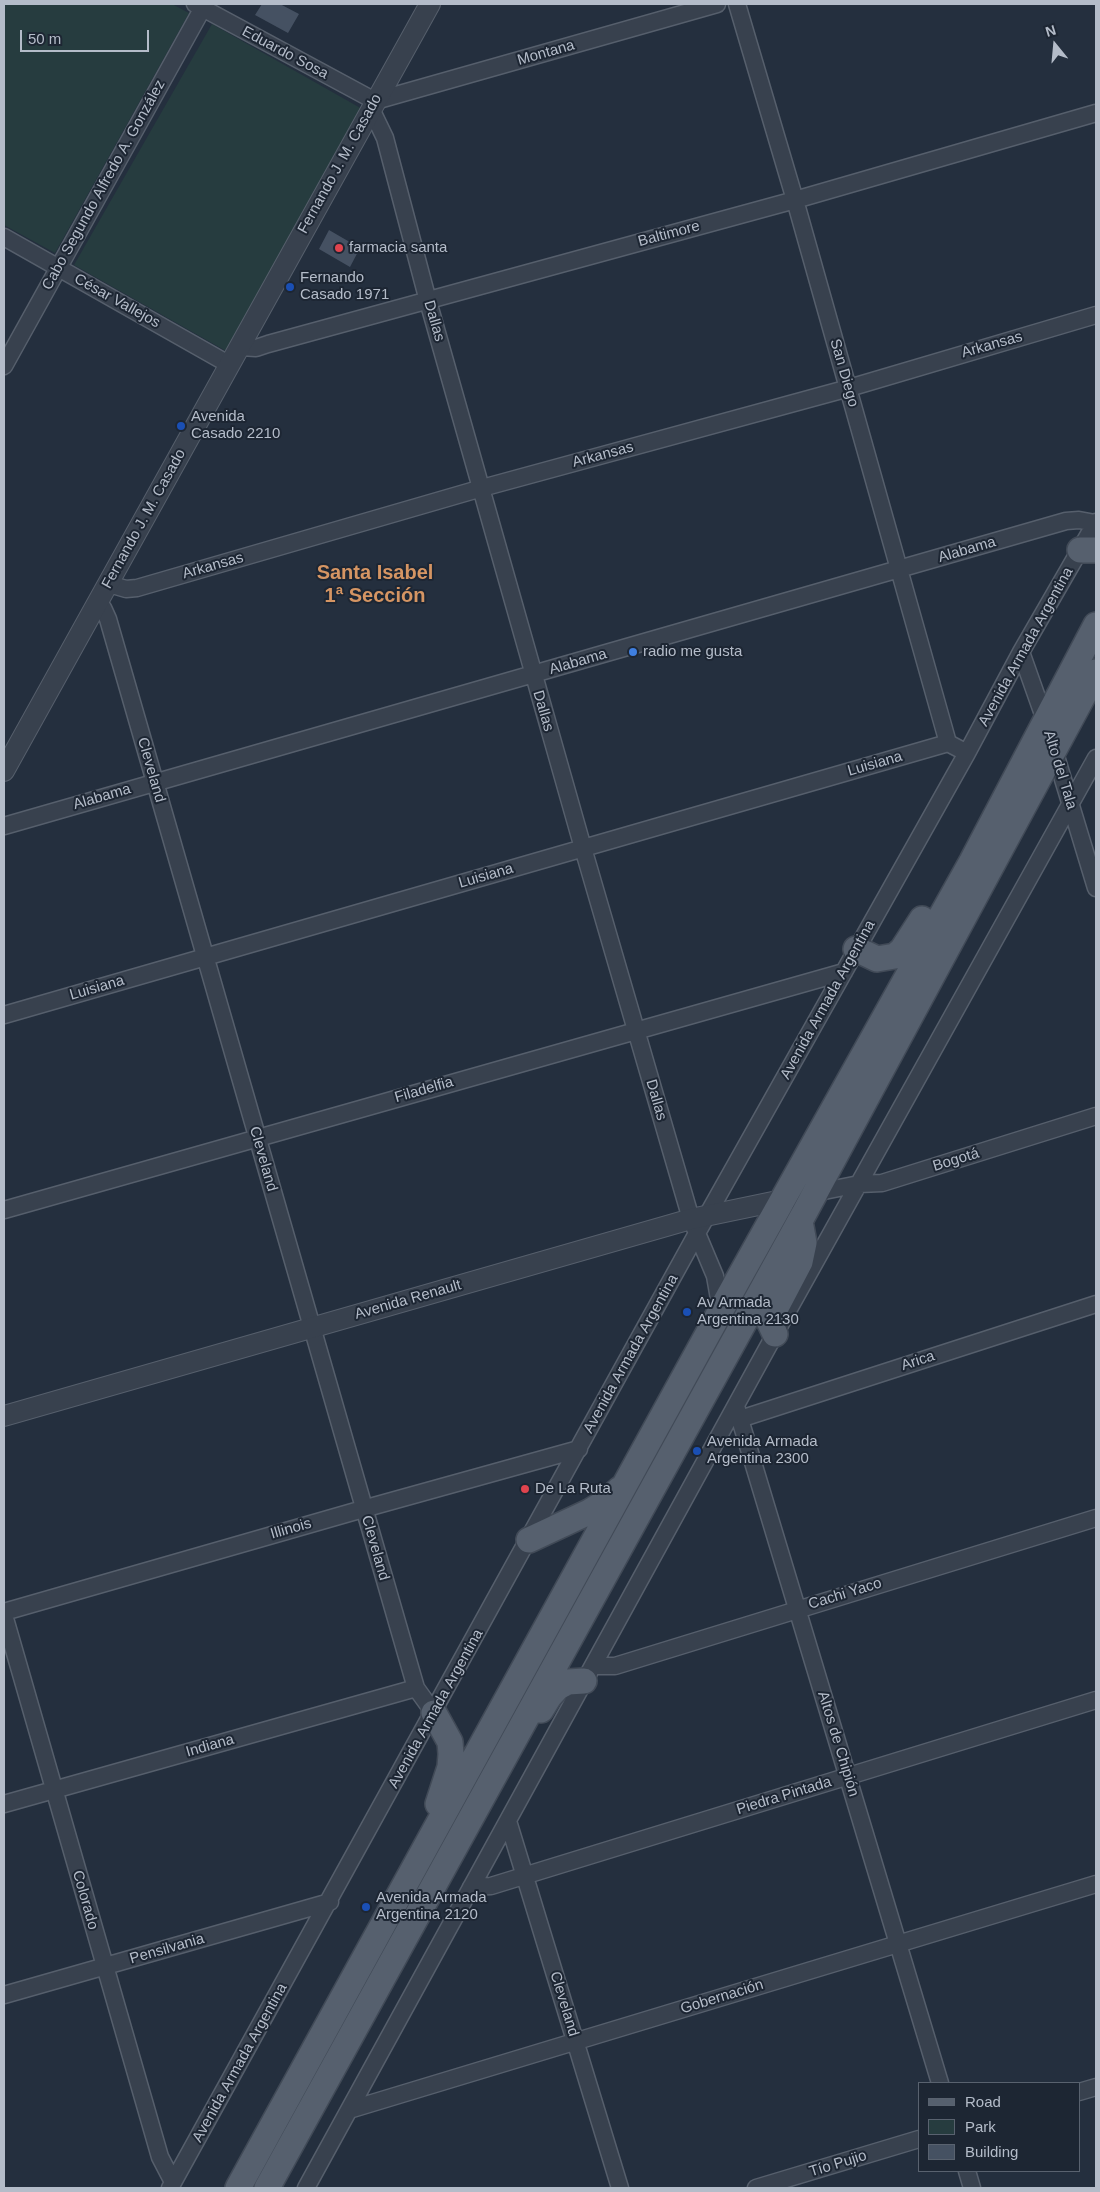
<!DOCTYPE html>
<meta charset="utf-8">
<style>
body{margin:0}
#map{position:relative;width:1100px;height:2192px;overflow:hidden;background:#242f3e;font-family:Arial,sans-serif}
canvas{display:block}
.frame{position:absolute;inset:0;border:5px solid #b4bcc9;pointer-events:none}
.legend{position:absolute;left:918px;top:2082px;width:162px;height:90px;box-sizing:border-box;background:#1d2633;border:1px solid #59626f;margin:0;padding:6px 9px;list-style:none;font-size:15px;color:#b4bcc9}
.legend li{display:flex;align-items:center;gap:10px;height:25px}
.legend b{width:25px;border:1px solid #59626f}
.north{position:absolute;left:1030px;top:20px;width:50px;height:50px;-webkit-text-stroke:4px #1d2633;paint-order:stroke;rotate:343deg;font-size:14px;font-weight:700;line-height:20px;text-align:center;color:#b4bcc9}
.north::after{content:'';display:block;margin:auto;width:18px;height:22px;background:#b4bcc9;clip-path:polygon(50% 0,100% 100%,50% 72%,0 100%)}
.scale{position:absolute;left:20px;top:30px;width:129px;height:22px;box-sizing:border-box;border:2px solid #b4bcc9;border-top:0;padding-left:6px;font-size:15px;line-height:18px;white-space:nowrap;color:#b4bcc9;-webkit-text-stroke:4px #1d2633;paint-order:stroke}
</style>
<div id="map">
<canvas width="1100" height="2192"></canvas>
<div class="frame"></div>
<ul class="legend">
<li><b style="height:6px;background:#56606e"></b>Road</li>
<li><b style="height:14px;background:#263c3f"></b>Park</li>
<li><b style="height:14px;background:#455162"></b>Building</li>
</ul>
<div class="north">N</div>
<div class="scale">50 m</div>
</div>
<script>
const ctx = document.querySelector('canvas').getContext('2d');
ctx.lineJoin = 'round';
function fillPath(path, color) { ctx.fillStyle = color; ctx.fill(path, 'evenodd'); }
const toPath = rows => new Path2D(rows.map(r => 'M' + r).join(''));
function stroke(path, color, width, dash) { ctx.strokeStyle = color; ctx.lineWidth = width; ctx.lineCap = dash ? 'butt' : 'round'; ctx.setLineDash(dash || []); ctx.stroke(path); }
function write(font, color, halo, rows, align = 'center') {
  ctx.font = font + ' Arial,sans-serif'; ctx.lineWidth = 4; ctx.setLineDash([]); ctx.textBaseline = 'middle'; ctx.strokeStyle = halo; ctx.fillStyle = color; for (const [text, x, y, turn = 0] of rows) {
    ctx.save(); ctx.translate(x, y); ctx.rotate((+turn || 0) * Math.PI / 180); ctx.textAlign = isNaN(turn) ? turn : align; if (halo) ctx.strokeText(text, 0, 0); ctx.fillText(text, 0, 0); ctx.restore();
  }
}
fillPath(toPath([
 [4,4,172,4,189,13,55,253,4,225],
 [212,24,364,110,226,351,74,265]
]), '#263c3f');
fillPath(toPath([
 [262,4,280,4,299,14,288,33,255,15],
 [329,230,360,248,350,267,319,249]
]), '#455162');
const minor = toPath([
 [195,4,375,101,717,4],
 [737,4,795,200,948,743],
 [371,109,385,138,428,301,583,848,691,1219,715,1276,721,1310],
 [4,237,230,365],
 [240,347,256,348,268,344,795,200,1096,113],
 [4,366,205,4],
 [109,584,126,589,137,588,482,488,849,388,1096,315],
 [97,605,103,608,108,619,416,1688,434,1713],
 [1021,652,1045,720,1096,888],
 [4,826,1066,521,1079,520,1095,523],
 [4,1015,948,743,967,753],
 [814,1193,859,1184,882,1183,1096,1116],
 [4,1210,844,972],
 [736,1406,940,2083],
 [740,1419,1096,1304],
 [4,1612,363,1509,579,1449],
 [4,1615,160,2157,173,2182],
 [593,1666,615,1666,1096,1518],
 [4,1804,416,1688],
 [508,1821,620,2188],
 [471,1887,491,1886,1096,1700],
 [4,1995,330,1902],
 [1079,2092,1096,2087],
 [349,2110,1096,1884],
 [967,2171,972,2188],
 [170,2188,696,1235,967,753,1021,652,1096,522],
 [306,2188,775,1334,1096,758],
 [756,2188,919,2139]
]);
const tertiary = toPath([
 [4,771,430,4],
 [4,1416,691,1219,792,1198]
]);
const primary = toPath([
 [1080,550,1096,550],
 [856,949,877,959,895,956,902,950,922,919],
 [775,1334,769,1321,800,1262,804,1243,800,1221],
 [529,1540,589,1512,605,1502,620,1489],
 [541,1710,549,1697,558,1687,568,1682,584,1681],
 [434,1713,450,1742,451,1754,450,1767,438,1804],
 [238,2188,721,1310,972,861,1096,625],
 [267,2188,800,1221,1096,672]
]);
stroke(minor, '#565f6c', 19);
stroke(tertiary, '#565f6c', 22);
stroke(primary, '#414a57', 28);
stroke(minor, '#38414e', 16);
stroke(tertiary, '#38414e', 20);
stroke(primary, '#56606e', 25);
for (const [x, y, r, color] of [
 [339,248,5,"#e0444e"],
 [290,287,5,"#1a4fb4"],
 [181,426,5,"#1a4fb4"],
 [633,652,5,"#3f7fe0"],
 [687,1312,5,"#1a4fb4"],
 [697,1451,5,"#1a4fb4"],
 [525,1489,5,"#e0444e"],
 [366,1907,5,"#1a4fb4"]
]) { const dot = new Path2D(); dot.arc(x, y, r, 0, 2 * Math.PI); ctx.fillStyle = color; ctx.fill(dot); stroke(dot, '#1d2633', 2); }
write('15px', '#b4bcc9', '#1d2633', [
 ["Eduardo Sosa",285,53,28],
 ["Montana",546,53,-16],
 ["Fernando J. M. Casado",340,164,-61],
 ["Cabo Segundo Alfredo A. González",104,185,-61],
 ["Baltimore",669,234,-15],
 ["César Vallejos",117,301,29],
 ["Dallas",434,321,74],
 ["Arkansas",992,345,-16],
 ["San Diego",844,373,74],
 ["Arkansas",603,455,-15],
 ["Fernando J. M. Casado",144,519,-61],
 ["Alabama",967,550,-16],
 ["Arkansas",213,566,-16],
 ["Avenida Armada Argentina",1026,647,-61],
 ["Alabama",578,662,-16],
 ["Dallas",543,711,74],
 ["Luisiana",875,764,-16],
 ["Cleveland",151,770,74],
 ["Alto del Tala",1060,770,73],
 ["Alabama",102,797,-16],
 ["Luisiana",486,876,-16],
 ["Luisiana",97,988,-16],
 ["Avenida Armada Argentina",828,1000,-61],
 ["Filadelfia",424,1090,-16],
 ["Dallas",656,1100,74],
 ["Cleveland",263,1159,74],
 ["Bogotá",956,1160,-17],
 ["Avenida Renault",408,1300,-16],
 ["Avenida Armada Argentina",631,1354,-61],
 ["Arica",918,1361,-18],
 ["Illinois",291,1529,-16],
 ["Cleveland",375,1548,74],
 ["Cachi Yaco",845,1594,-17],
 ["Avenida Armada Argentina",436,1709,-61],
 ["Altos de Chipión",838,1744,73],
 ["Indiana",210,1746,-16],
 ["Piedra Pintada",784,1796,-17],
 ["Colorado",85,1900,74],
 ["Pensilvania",167,1949,-16],
 ["Gobernación",722,1997,-17],
 ["Cleveland",564,2004,73],
 ["Avenida Armada Argentina",240,2063,-61],
 ["Tío Pujio",838,2164,-17]
]);
write('15px', '#b4bcc9', '#1d2633', [
 ["farmacia santa",349,248],
 ["Fernando",300,278],
 ["Casado 1971",300,295],
 ["Avenida",191,417],
 ["Casado 2210",191,434],
 ["radio me gusta",643,652],
 ["Av Armada",697,1303],
 ["Argentina 2130",697,1320],
 ["Avenida Armada",707,1442],
 ["Argentina 2300",707,1459],
 ["De La Ruta",535,1489],
 ["Avenida Armada",376,1898],
 ["Argentina 2120",376,1915]
], 'left');
write('bold 20px', '#d59563', '#1d2633', [
 ["Santa Isabel",375,573],
 ["1ª Sección",375,596]
]);
</script>
